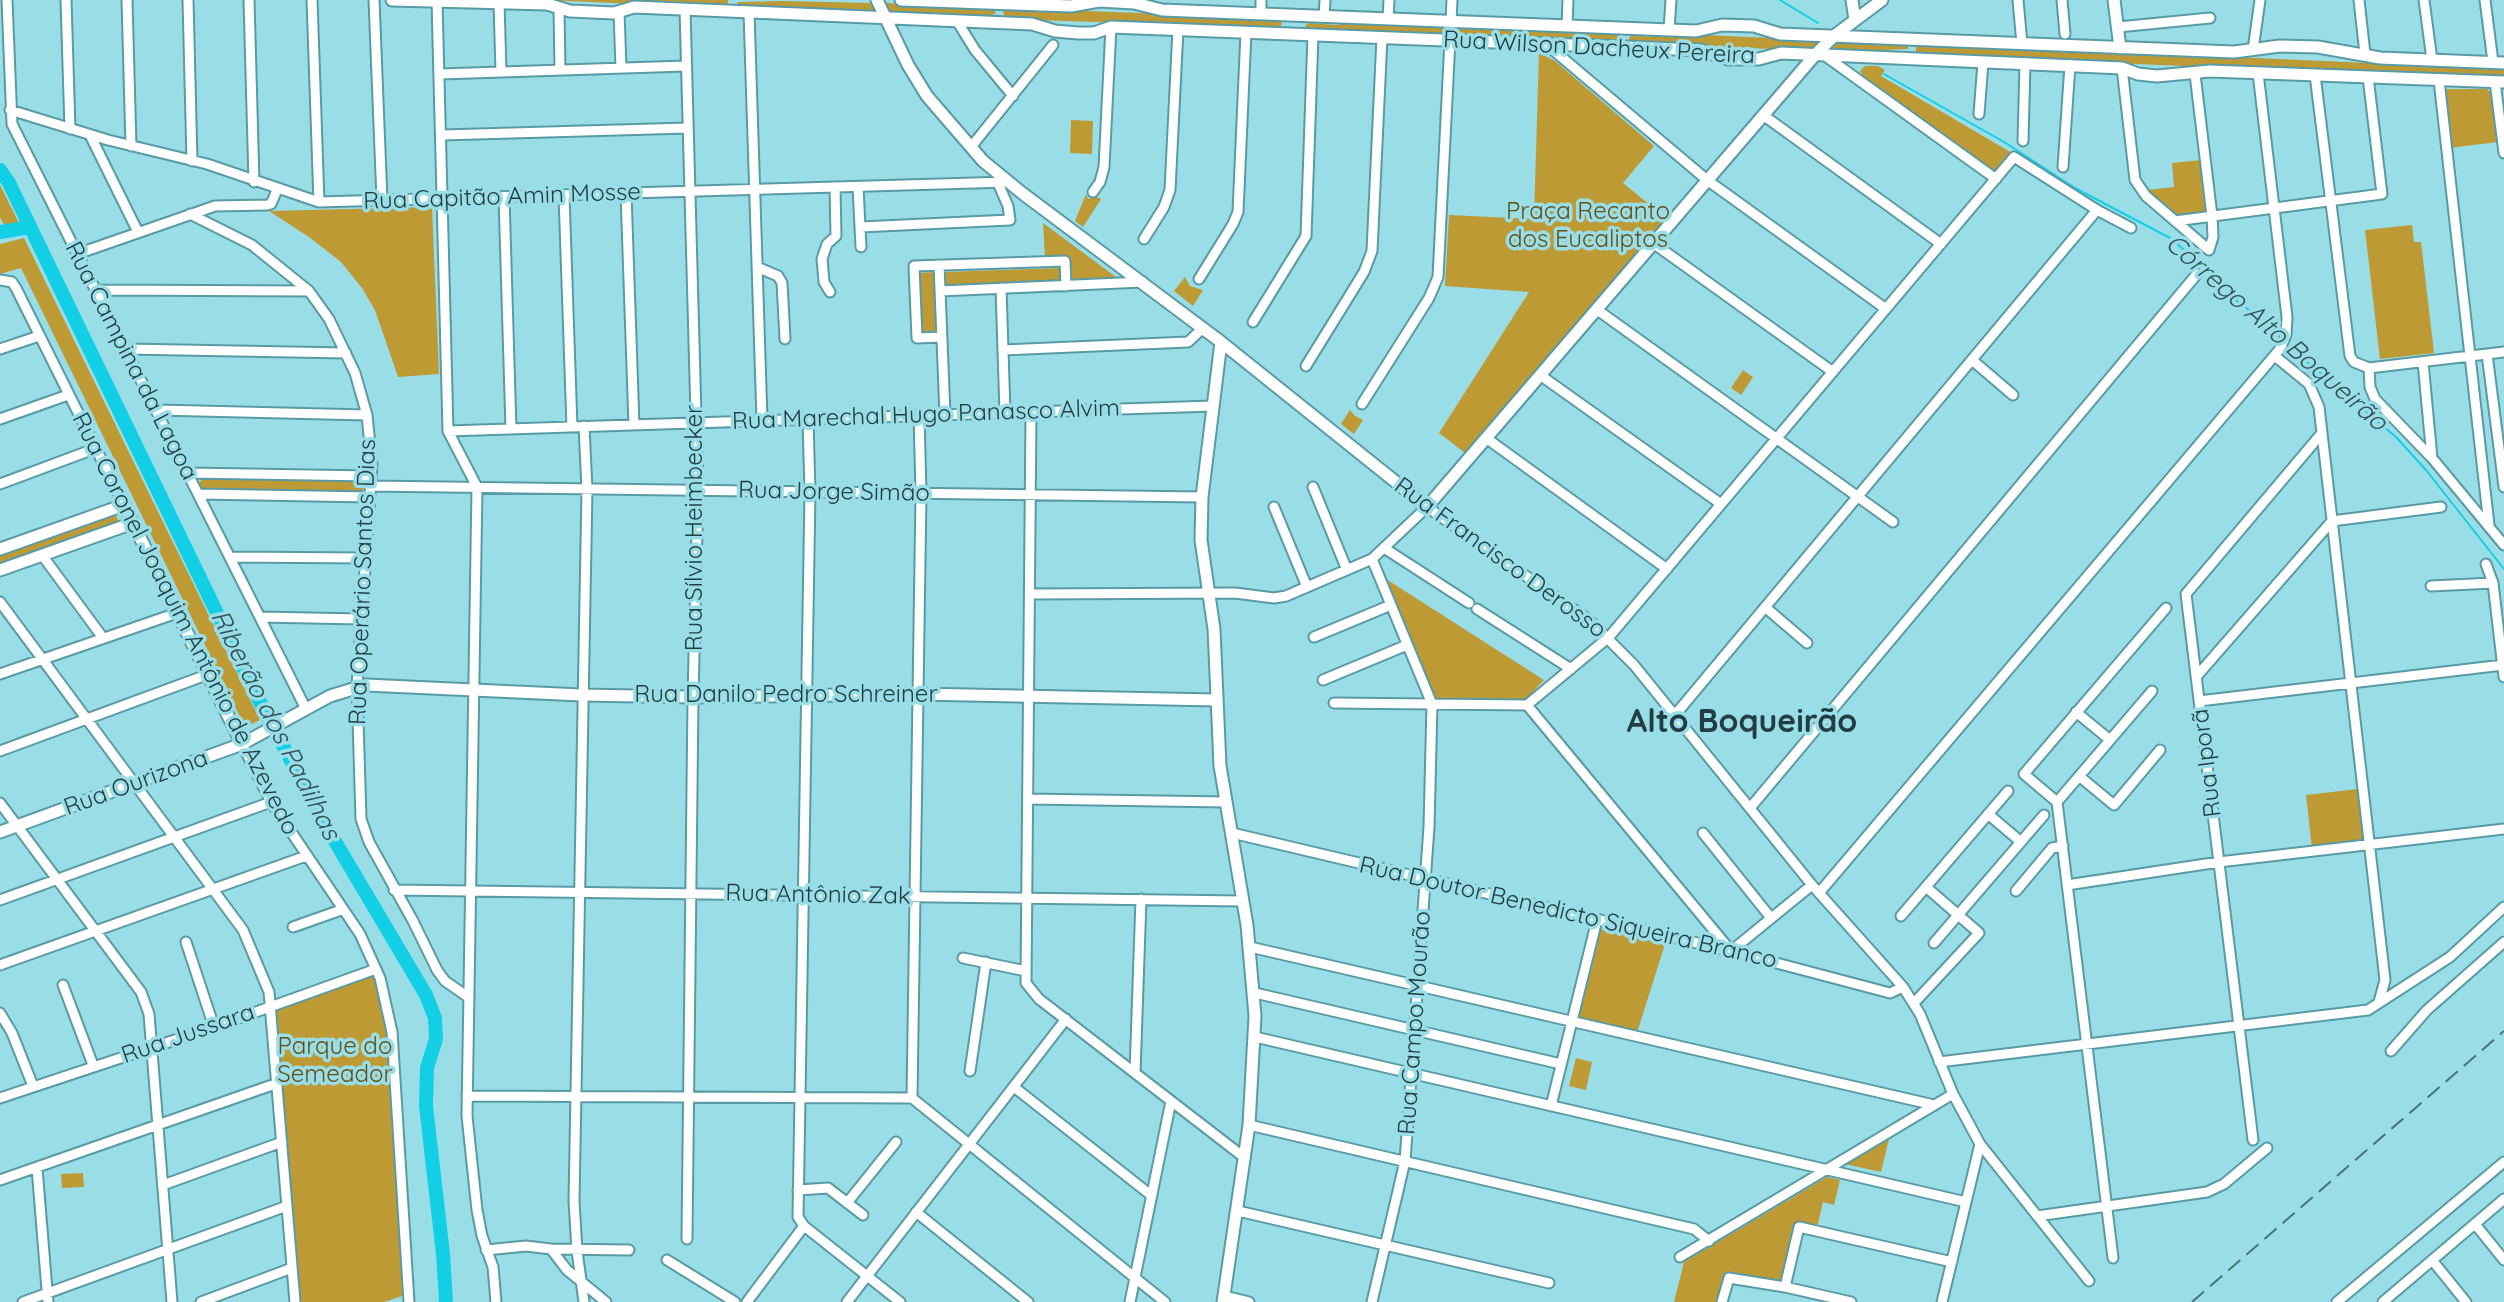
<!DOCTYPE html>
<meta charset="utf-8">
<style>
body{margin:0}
canvas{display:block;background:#99dde7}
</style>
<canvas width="2504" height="1302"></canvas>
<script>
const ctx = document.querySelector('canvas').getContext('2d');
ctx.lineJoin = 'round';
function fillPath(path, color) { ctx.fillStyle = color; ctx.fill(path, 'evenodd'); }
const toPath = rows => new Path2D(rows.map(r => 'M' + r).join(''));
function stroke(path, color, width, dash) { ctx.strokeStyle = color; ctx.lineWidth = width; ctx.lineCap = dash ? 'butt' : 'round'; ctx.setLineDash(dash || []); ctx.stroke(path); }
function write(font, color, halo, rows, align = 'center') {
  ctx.font = font + ' Quicksand,sans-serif'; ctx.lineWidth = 7; ctx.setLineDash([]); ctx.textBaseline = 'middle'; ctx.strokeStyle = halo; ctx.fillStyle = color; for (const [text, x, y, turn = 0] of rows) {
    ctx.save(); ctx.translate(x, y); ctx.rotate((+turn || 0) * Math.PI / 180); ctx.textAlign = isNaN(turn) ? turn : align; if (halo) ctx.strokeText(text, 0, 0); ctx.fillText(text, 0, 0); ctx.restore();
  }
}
fillPath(toPath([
 [546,0,728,0,728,8],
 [782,1,871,3,875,14,738,8,736,5,738,2],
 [884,3,992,7,996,13,990,16,891,14],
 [1003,8,1275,18,1280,19,1282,24,1278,28,1004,19],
 [1364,21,1620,32,1617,43,1306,31,1305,26,1309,23,1336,25],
 [1681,34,1819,40,1810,51,1628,42,1630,36,1664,37],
 [1840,41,1908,44,1908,49,1828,52],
 [1917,43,2504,69,2504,79,1915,55],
 [1539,53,1555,61,1654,146,1623,183,1667,219,1465,453,1439,433,1529,292,1445,286,1449,215,1534,219],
 [1865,66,1878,66,1885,70,1881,76,2012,153,1995,174,1865,78,1860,71],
 [2447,89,2487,89,2492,94,2498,142,2449,148,2443,94],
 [1071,120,1093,121,1092,154,1070,153],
 [2201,160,2206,214,2177,216,2165,210,2147,190,2174,187,2172,163],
 [0,185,19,223,4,225,0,217],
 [1086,194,1088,199,1097,197,1101,199,1083,227,1075,221],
 [432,207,439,374,398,377,375,310,362,288,341,262,309,237,269,211],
 [1043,223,1120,280,1070,282,1069,257,1045,258],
 [2412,225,2414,242,2421,242,2434,353,2380,359,2365,230],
 [24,238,260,720,245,727,21,268,0,274,0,244],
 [1061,268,1061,284,945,288,944,272],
 [935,272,938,334,922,335,919,273],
 [1185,277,1190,286,1203,290,1193,306,1174,291],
 [1743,370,1753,377,1741,395,1731,388],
 [1350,410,1355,416,1363,420,1354,434,1341,424],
 [206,477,357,480,364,484,365,488,360,492,211,490,201,488,198,483],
 [115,514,120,523,0,565,0,554],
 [1386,579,1544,680,1525,700,1435,699],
 [2358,789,2365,842,2312,848,2306,795],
 [1600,929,1665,944,1637,1033,1577,1019],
 [374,973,389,1040,405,1295,384,1302,297,1302,275,1008],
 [1576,1058,1592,1062,1586,1090,1569,1086],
 [1889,1139,1881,1172,1845,1164],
 [83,1173,84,1187,62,1188,61,1174],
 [1827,1177,1840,1180,1834,1205,1823,1202,1817,1228,1795,1223,1781,1282,1727,1274,1717,1302,1674,1302,1684,1262]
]), '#be9a35');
stroke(toPath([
 [1780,0,1818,23],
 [1884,74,2004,142,2075,188,2170,238,2228,287,2235,300,2258,316,2279,342],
 [2284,346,2311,365,2396,437,2426,470,2504,569]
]), '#13cfe6', 2);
stroke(toPath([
 [0,170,9,183,260,702,323,821,426,995,435,1018,436,1039,427,1068,426,1106,443,1254,446,1302],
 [0,232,30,227]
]), '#13cfe6', 14);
const minor = toPath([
 [7,0,12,124,306,709],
 [66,0,70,129],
 [127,0,131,146],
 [188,0,192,161],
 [249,0,254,182],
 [312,0,319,202],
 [374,0,382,200],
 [2018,0,2022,44],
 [2062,0,2065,34],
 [2359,0,2365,54],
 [2424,0,2432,60],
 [2485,0,2493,62],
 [437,1,448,431,477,487,467,1116,477,1210,482,1236,493,1267,496,1302],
 [499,3,501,72],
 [559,8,560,70],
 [685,9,698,490,693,697,687,1239],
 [619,11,621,68],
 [749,12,762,420],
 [1261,14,1261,0],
 [1324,17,1325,0],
 [1388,19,1389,0],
 [957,21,975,50,1013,96],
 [1451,21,1452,0],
 [1567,26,1568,0],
 [2118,27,2210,18],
 [1669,30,1671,0],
 [1546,44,1707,180,1886,309],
 [2253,50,2260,0],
 [1824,55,1996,179],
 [2122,68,2135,180,2146,196,2209,250,2213,237,2212,216,2195,74],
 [440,74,686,66],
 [2315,75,2350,356,2354,362,2369,368,2370,387,2375,399,2432,458,2504,545],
 [2439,80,2489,525],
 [2495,82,2504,153],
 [10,110,108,140,207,164,319,202,1008,182],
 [1979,114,1983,62],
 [1763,115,1941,244],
 [90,135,138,232],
 [442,135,688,128],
 [2023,141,2025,63],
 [971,147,1053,45],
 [2063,167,2070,65],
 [858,187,861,247],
 [1093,192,1100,182,1104,167,1111,27],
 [626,193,634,425],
 [564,195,572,427],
 [504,197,511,429],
 [190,214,252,245,309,291,329,319,355,373,367,415,372,465,357,686,361,819,369,842,413,921,437,970,445,981,468,997],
 [2175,221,2382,194,2368,77],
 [860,227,1010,220,1008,206,998,183],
 [1144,239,1164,207,1170,190,1178,29],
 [1653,243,1833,372],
 [77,254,215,206,267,205,271,204,277,190],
 [939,265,945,415],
 [757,267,778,276,782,283,785,339],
 [1199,279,1233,224,1238,212,1246,32],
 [0,280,12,282,16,288,124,505],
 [1001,288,1005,413],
 [96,290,309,291],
 [940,291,1143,282],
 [830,292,824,282,822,259,827,244,836,236,835,187],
 [1596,309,1893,522],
 [1253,322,1306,236,1313,35],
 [942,337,917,338,914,266,1065,261,1066,286],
 [0,349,39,336],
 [126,349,346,353],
 [1003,350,1188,342,1203,328],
 [2487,354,2504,487],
 [2276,357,2309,384,2319,407,2385,980,2379,1002],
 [1972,360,2013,395],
 [2423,362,2432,458],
 [1306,366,1364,272,1372,251,1382,37],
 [2369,368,2504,352],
 [1540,375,1721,504],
 [1362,404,1429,298,1438,277,1450,40],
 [157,410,367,415],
 [1031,412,1026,983,1039,999,1245,1158],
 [0,419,68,395],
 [808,419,810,492,798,1217,804,1226,900,1302],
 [448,431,1213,406],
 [1486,438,1667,569],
 [188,473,371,476],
 [0,484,94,449],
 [370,486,1202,497],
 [1313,487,1347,570],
 [199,494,370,497],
 [1274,507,1307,587],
 [1384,548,1469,603],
 [42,555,103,638],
 [230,557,366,558],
 [1372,559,1432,704,1429,827,1405,1161,1372,1302],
 [2486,564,2493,583,2504,677],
 [2431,586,2493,583],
 [1030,594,1235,593,1274,598,1286,596,1372,559,1427,507,1589,620,1634,665,1812,885,1903,987,1920,1014,1953,1094,1980,1144,2089,1281],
 [0,602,243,930,269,992,295,1302],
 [1765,607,1807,643],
 [1477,609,1571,669],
 [260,617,361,619],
 [1314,637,1391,605],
 [0,674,177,613],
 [2196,677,2332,521,2441,507],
 [1323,680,1407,645],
 [2199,701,2503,665],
 [1334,703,1527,705,1609,637,2014,157,2097,210,2131,228],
 [1527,705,1731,951,1812,885],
 [2076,712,2110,740],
 [1675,715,2097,210],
 [242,744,271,802,360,934,380,978,392,1032,409,1302],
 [0,751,209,674],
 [2079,776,2114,805,2160,750],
 [1028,799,1226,802],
 [2057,802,2152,691],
 [0,803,141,992,149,1014,172,1302],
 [1750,808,2197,274],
 [1988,814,2021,842],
 [1232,833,1731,951,1890,993,1903,987],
 [1703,833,1771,918],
 [2067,885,2219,862,2504,829],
 [394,890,1243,901],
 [2016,891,2052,848,2063,846],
 [1819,893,2280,349,2286,335,2287,317,2258,73],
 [0,900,271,802],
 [1901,916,2008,791],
 [293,927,341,910],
 [186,942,214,1027],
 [1934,943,2044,815],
 [1250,947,1934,1105],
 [963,958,1026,971],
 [0,965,306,856],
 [63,985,93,1065],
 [1255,993,1561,1064],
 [1914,1003,1979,933,1926,887],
 [0,1013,12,1033,33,1086],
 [1255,1037,1966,1202],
 [2391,1051,2427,1010,2504,942],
 [1939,1062,2368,1010,2450,957,2504,907],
 [970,1071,986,962],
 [1135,1073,1141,899],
 [1014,1087,1152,1196],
 [467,1096,912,1098],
 [0,1098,214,1027,376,969],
 [912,1098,921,493,919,415],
 [912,1098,1165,1302],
 [1551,1106,1597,920],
 [1249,1125,1694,1229,1709,1241],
 [2253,1140,2186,594,2322,433],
 [37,1168,48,1302],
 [0,1180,278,1083],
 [163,1185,282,1142],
 [798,1190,828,1188,863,1215],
 [847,1203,896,1142],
 [1238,1211,1549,1283],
 [916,1212,1028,1302],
 [2037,1216,2207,1192,2224,1184,2267,1148],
 [2475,1224,2504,1260],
 [551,1249,629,1250],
 [486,1250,526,1246,551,1249,567,1270,606,1302],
 [1680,1257,1953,1094],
 [2113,1258,2057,802,2024,774,2166,608],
 [667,1260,735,1302],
 [2432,1260,2466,1302],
 [1785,1287,1799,1227,1952,1262],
 [1224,1296,1249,1302],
 [23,1302,287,1206],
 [201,1302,292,1268],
 [584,1302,577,1251,574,1201,587,489,584,426],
 [747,1302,804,1226],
 [847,1302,1066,1019],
 [1130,1302,1171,1101],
 [1722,1302,1729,1278,1785,1287,1851,1302],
 [1942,1302,1980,1144],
 [2337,1302,2504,1162],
 [2383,1302,2504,1199]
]);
const major = toPath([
 [392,0,547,4,570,11,614,13,634,7,1032,24,1055,31,1078,33,1094,33,1111,27,1700,50,1728,59,1759,59,1781,53,2122,68,2138,74,2157,76,2210,71,2504,82],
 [877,0,908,65,927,96,983,161,1022,193,1221,342,1427,507,1815,55,1834,36,1882,0],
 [901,0,1071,6,1099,1,1134,3,1162,10,1696,31,1722,25,1754,26,1780,34,2234,52,2280,46,2318,47,2380,58,2504,63],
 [1852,0,1855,20],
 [2114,0,2120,48],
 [1221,342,1202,497,1201,540,1214,629,1220,766,1247,925,1255,1016,1249,1125,1223,1302],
 [0,549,124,505,242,744],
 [0,570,133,523],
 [0,832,242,744,330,696,366,685,581,695,693,697,918,694,1216,700]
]);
stroke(minor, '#599ba5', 13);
stroke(major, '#599ba5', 15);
stroke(minor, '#fff', 9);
stroke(major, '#fff', 11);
stroke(toPath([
 [2192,1302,2504,1031]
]), '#4a7279', 2, [16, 8]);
write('24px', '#233e43', '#99dde7', [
 ["Rua Wilson Dacheux Pereira",1599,48,3],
 ["Rua Capitão Amin Mosse",502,197,-2],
 ["Rua Campina da Lagoa",131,361,63],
 ["Rua Marechal Hugo Panasco Alvim",926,415,-2],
 ["Rua Jorge Simão",834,492,1],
 ["Rua Sílvio Heimbecker",695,528,-90],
 ["Rua Francisco Derosso",1500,558,36],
 ["Rua Operário Santos Dias",363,582,-88],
 ["Rua Coronel Joaquim Antônio de Azevedo",185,624,63],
 ["Rua Danilo Pedro Schreiner",786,695],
 ["Rua Iporã",2207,763,-97],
 ["Rua Ourizona",136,783,-20],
 ["Rua Antônio Zak",818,895,1],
 ["Rua Doutor Benedicto Siqueira Branco",1568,913,13],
 ["Rua Campo Mourão",1415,1023,-86],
 ["Rua Jussara",188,1034,-19]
]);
write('24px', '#645016', '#99dde7', [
 ["Praça Recanto",1588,212],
 ["dos Eucaliptos",1588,240],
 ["Parque do",335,1047],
 ["Semeador",335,1075]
]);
write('italic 26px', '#315257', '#99dde7', [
 ["Córrego Alto Boqueirão",2276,333,41],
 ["Riberão dos Padilhas",275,725,63]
]);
write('bold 32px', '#233e43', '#99dde7', [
 ["Alto Boqueirão",1742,722]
]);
</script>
